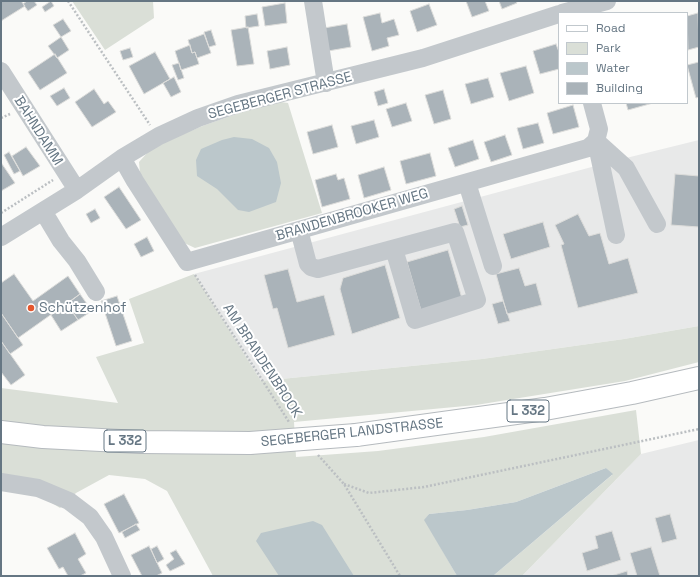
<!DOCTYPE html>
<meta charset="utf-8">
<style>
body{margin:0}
#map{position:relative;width:700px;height:577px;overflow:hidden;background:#fafaf8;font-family:"Space Grotesk",sans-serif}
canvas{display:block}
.frame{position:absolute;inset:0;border:2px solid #657683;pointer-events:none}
.legend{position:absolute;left:558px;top:12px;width:130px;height:92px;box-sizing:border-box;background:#fff;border:1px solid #c1c8cd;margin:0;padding:5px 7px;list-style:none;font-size:12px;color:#657683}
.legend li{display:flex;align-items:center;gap:8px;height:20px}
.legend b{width:20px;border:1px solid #c1c8cd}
</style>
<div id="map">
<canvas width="700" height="577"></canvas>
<div class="frame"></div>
<ul class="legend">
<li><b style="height:5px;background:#fff"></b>Road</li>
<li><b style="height:11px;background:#dadfd7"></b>Park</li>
<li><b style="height:11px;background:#bbc7cb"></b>Water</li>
<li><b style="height:11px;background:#aab3b9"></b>Building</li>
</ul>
</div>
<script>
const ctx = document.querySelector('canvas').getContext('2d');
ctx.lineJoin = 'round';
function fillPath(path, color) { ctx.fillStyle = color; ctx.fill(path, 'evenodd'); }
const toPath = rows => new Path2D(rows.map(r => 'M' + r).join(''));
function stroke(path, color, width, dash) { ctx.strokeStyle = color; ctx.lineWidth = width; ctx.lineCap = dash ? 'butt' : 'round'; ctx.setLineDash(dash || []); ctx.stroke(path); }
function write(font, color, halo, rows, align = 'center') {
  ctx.font = font + ' "Space Grotesk",sans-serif'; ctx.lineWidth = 4; ctx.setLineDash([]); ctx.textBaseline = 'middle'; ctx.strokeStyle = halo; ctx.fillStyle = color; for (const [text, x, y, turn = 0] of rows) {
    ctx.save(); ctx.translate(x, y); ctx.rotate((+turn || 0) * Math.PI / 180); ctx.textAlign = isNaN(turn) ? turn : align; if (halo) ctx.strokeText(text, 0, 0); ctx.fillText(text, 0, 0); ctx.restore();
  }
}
fillPath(toPath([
 [699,140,699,326,624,339,482,359,261,381,194,274,614,161],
 [699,440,699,576,522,576,641,454]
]), '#e8e9e9');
fillPath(toPath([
 [72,1,153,1,154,18,105,50],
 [274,101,288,103,322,213,195,248,180,241,140,173,139,162,148,152,171,139,205,125],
 [194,274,261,381,482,359,624,339,699,326,699,362,625,381,476,405,294,422,296,457,378,451,484,437,636,410,641,454,522,576,493,576,612,475,606,468,516,502,467,510,429,514,425,520,457,576,213,576,167,491,145,479,109,475,76,493,60,508,37,494,1,489,1,388,118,403,96,357,144,343,129,299]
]), '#dadfd7');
fillPath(toPath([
 [234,137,252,139,269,148,277,162,281,183,276,202,249,212,238,210,217,189,197,176,196,160,201,149,222,140],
 [606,468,613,474,493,576,457,576,424,520,429,514,467,510,516,502],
 [313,521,322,525,354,576,279,576,256,541,261,533]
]), '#bbc7cb');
const building = toPath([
 [1,1,21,1,25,6,1,21,1,1],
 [27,1,34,1,37,5,28,11,23,4,27,1],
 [51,1,54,6,45,12,42,7,51,1],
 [466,1,485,1,489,11,472,17,466,1],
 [499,1,516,1,517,3,502,9,499,1],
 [285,3,287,23,265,26,262,7,285,3],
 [429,4,437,25,417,32,410,11,429,4],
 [380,13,382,23,394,19,399,35,387,38,389,46,372,51,363,17,380,13],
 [698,13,699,47,688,50,687,16,698,13],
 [257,14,259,26,246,28,245,16,257,14],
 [63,19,71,31,61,37,53,25,63,19],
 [347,24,351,47,328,51,324,28,347,24],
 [248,27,254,64,237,66,231,30,248,27],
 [211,30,216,45,209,47,204,32,211,30],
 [204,34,211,53,197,58,195,52,192,53,188,40,204,34],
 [61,37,69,50,57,58,48,46,61,37],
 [556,44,559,52,559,69,540,74,533,51,556,44],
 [190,45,192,53,195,52,199,64,181,70,175,51,190,45],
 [287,47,290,65,270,69,267,51,287,47],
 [130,48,133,57,123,60,120,51,130,48],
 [155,52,170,79,144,94,129,66,155,52],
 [55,54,67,73,40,90,28,72,55,54],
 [699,62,699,97,696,98,687,65,699,62],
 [179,63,184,78,178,80,172,65,179,63],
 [526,66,534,93,509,101,500,73,526,66],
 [174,77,181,92,171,97,163,83,174,77],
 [488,78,494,97,471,104,465,84,488,78],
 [64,88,70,98,57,106,50,96,64,88],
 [94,89,104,104,108,101,116,112,92,127,75,102,94,89],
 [384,89,388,103,378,106,374,92,384,89],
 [443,90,451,119,434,124,425,95,443,90],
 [406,103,412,121,392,127,386,109,406,103],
 [626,103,653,103,628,110,626,103],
 [573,105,579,127,553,134,547,113,573,105],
 [374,120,379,137,356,144,351,126,374,120],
 [538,123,544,143,523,149,517,128,538,123],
 [332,125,338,147,313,154,307,132,332,125],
 [505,135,512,155,491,162,484,142,505,135],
 [473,140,479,159,455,167,448,148,473,140],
 [26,147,40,166,23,176,12,156,26,147],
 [9,152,20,171,14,174,4,155,9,152],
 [430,153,436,176,406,184,400,161,430,153],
 [2,164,15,183,1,191,1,165,2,164],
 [384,167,391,190,364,198,358,175,384,167],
 [336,174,338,180,344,178,350,199,322,207,315,180,336,174],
 [675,174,699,176,699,227,671,225,675,174],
 [119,187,141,220,126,229,104,197,119,187],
 [462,206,468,225,460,227,454,209,462,206],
 [95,209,100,218,91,223,86,214,95,209],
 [578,214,589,236,600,233,609,264,628,258,638,293,578,308,561,245,564,244,555,225,578,214],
 [543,222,550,247,511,259,503,234,543,222],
 [147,237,154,251,141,257,134,244,147,237],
 [448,250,463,302,422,314,407,262,448,250],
 [385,265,400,318,352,334,340,289,343,278,385,265],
 [519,268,525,286,536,283,542,305,507,314,496,274,519,268],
 [288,269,297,302,324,295,335,335,288,348,277,308,273,309,264,275,288,269],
 [14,274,33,301,68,276,80,294,18,338,1,313,1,283,14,274],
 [80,294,92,311,78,320,67,304,80,294],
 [117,296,132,341,116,346,101,301,117,296],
 [503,301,510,321,498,324,492,304,503,301],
 [67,304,78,320,61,331,51,315,67,304],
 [1,313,23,345,10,354,1,341,1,313],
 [1,341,25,375,11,385,1,372,1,341],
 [124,494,139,523,119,533,104,504,124,494],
 [670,514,677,539,662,543,655,518,670,514],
 [136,524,140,530,125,538,122,532,136,524],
 [612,531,621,560,587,571,582,553,598,548,595,536,612,531],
 [75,533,86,554,78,559,86,573,80,576,68,576,63,567,59,569,47,548,75,533],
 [149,546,162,573,156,576,142,576,131,555,149,546],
 [157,546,164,559,157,563,151,549,157,546],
 [651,547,660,576,637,576,630,553,651,547],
 [176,550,185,564,170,571,166,565,174,559,170,553,176,550],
 [627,571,628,576,611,576,627,571]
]);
fillPath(building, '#aab3b9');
stroke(building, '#dcdcda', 1);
const major = toPath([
 [1,432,43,437,140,442,250,443],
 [356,435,545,409,632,393,699,378]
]);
stroke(major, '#b5babe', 24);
stroke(toPath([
 [68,1,150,125],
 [1,118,10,114],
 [1,213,53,180],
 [195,275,289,422],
 [318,455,344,484,400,576],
 [344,484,369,493,424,487,699,429]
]), '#bbbfc2', 2.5, [2, 2]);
stroke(toPath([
 [313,1,326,83],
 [562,13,607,1],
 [1,71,77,190],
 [596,141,626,168,657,224],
 [596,141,616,235],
 [122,158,135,181,187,262,588,148,596,141,599,129,592,103],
 [467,183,493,266],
 [43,211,61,241,77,261,96,292],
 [299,230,308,264,311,267,318,269,455,232,477,300,415,320,394,249],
 [1,237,77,190,122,158,159,136,198,118,238,104,423,58,559,14],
 [1,482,38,488,69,501,90,517,104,537,122,576]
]), '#c3c8cc', 18);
stroke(major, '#fff', 22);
const majorBridge = toPath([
 [250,443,356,435]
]);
stroke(majorBridge, '#b5babe', 24, []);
stroke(majorBridge, '#fff', 22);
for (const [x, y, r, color] of [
 [31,308,4,"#e4572e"]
]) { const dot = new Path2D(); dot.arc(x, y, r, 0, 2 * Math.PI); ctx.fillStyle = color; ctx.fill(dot); stroke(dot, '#fff', 1.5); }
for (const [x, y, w] of [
 [528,411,42],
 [125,441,42]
]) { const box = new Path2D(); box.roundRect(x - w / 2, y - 11, w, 22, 3); ctx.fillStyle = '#fff'; ctx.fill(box); stroke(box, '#657683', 1); }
write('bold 13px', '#657683', null, [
 ["L 332",528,411],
 ["L 332",125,441]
]);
write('14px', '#657683', '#fff', [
 ["SEGEBERGER STRASSE",280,96,-15],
 ["BAHNDAMM",38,131,58],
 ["BRANDENBROOKER WEG",352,215,-16],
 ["AM BRANDENBROOK",262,361,57],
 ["SEGEBERGER LANDSTRASSE",352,433,-6]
]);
write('14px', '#657683', '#fff', [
 ["Schützenhof",39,308]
], 'left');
</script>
